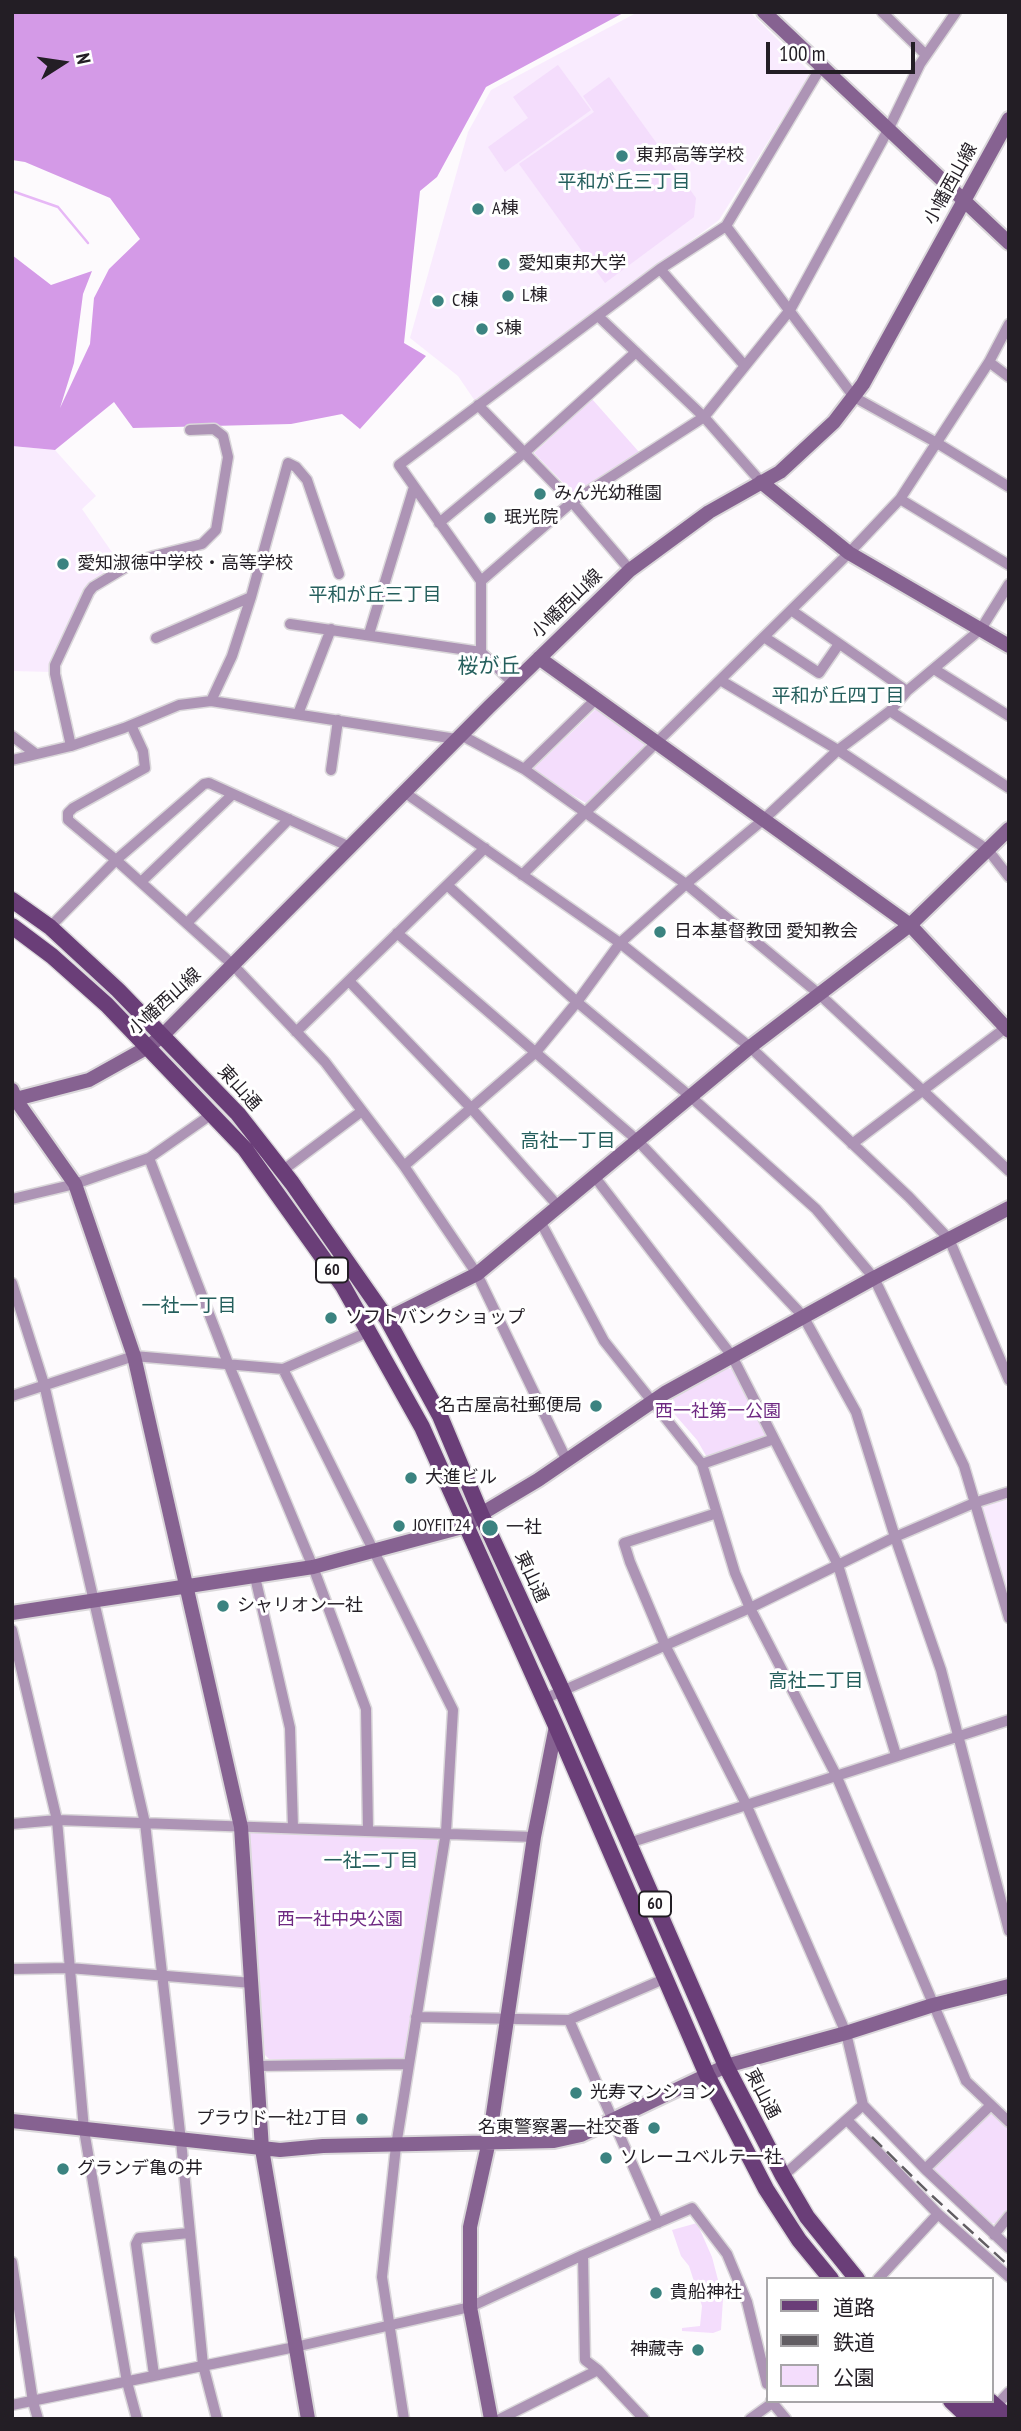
<!DOCTYPE html>
<meta charset="utf-8">
<style>
body{margin:0}
#map{position:relative;width:1021px;height:2431px;overflow:hidden;background:#fdfafd;font-family:"PT Sans Narrow","Noto Sans JP",sans-serif}
canvas{display:block}
.frame{position:absolute;inset:0;border:14px solid #231e25;pointer-events:none}
.legend{position:absolute;left:766px;top:2277px;width:228px;height:126px;box-sizing:border-box;background:#fff;border:2px solid #a7a5a8;margin:0;padding:9px 12px;list-style:none;font-size:21px;color:#231e25}
.legend li{display:flex;align-items:center;gap:14px;height:35px}
.legend b{width:35px;border:2px solid #a7a5a8}
.north{position:absolute;left:28px;top:28px;width:70px;height:70px;-webkit-text-stroke:5px #fff;paint-order:stroke;rotate:78deg;font-size:19px;font-weight:700;line-height:28px;text-align:center;color:#231e25}
.north::after{content:'';display:block;margin:auto;width:24px;height:32px;background:#231e25;clip-path:polygon(50% 0,100% 100%,50% 72%,0 100%)}
.scale{position:absolute;left:766px;top:42px;width:149px;height:32px;box-sizing:border-box;border:4px solid #231e25;border-top:0;padding-left:9px;font-size:21px;line-height:24px;white-space:nowrap;color:#231e25;-webkit-text-stroke:5px #fff;paint-order:stroke}
</style>
<div id="map">
<canvas width="1021" height="2431"></canvas>
<div class="frame"></div>
<ul class="legend">
<li><b style="height:9px;background:#6a3e78"></b>道路</li>
<li><b style="height:9px;background:#625e63"></b>鉄道</li>
<li><b style="height:19px;background:#f4ddfc"></b>公園</li>
</ul>
<div class="north">N</div>
<div class="scale">100 m</div>
</div>
<script>
const ctx = document.querySelector('canvas').getContext('2d');
ctx.lineJoin = 'round';
function fillPath(path, color) { ctx.fillStyle = color; ctx.fill(path, 'evenodd'); }
const toPath = rows => new Path2D(rows.map(r => 'M' + r).join(''));
function stroke(path, color, width, dash) { ctx.strokeStyle = color; ctx.lineWidth = width; ctx.lineCap = dash ? 'butt' : 'round'; ctx.setLineDash(dash || []); ctx.stroke(path); }
function write(font, color, halo, rows, align = 'center') {
  ctx.font = font + ' "PT Sans Narrow","Noto Sans JP",sans-serif'; ctx.lineWidth = 6; ctx.setLineDash([]); ctx.textBaseline = 'middle'; ctx.strokeStyle = halo; ctx.fillStyle = color; for (const [text, x, y, turn = 0] of rows) {
    ctx.save(); ctx.translate(x, y); ctx.rotate((+turn || 0) * Math.PI / 180); ctx.textAlign = isNaN(turn) ? turn : align; if (halo) ctx.strokeText(text, 0, 0); ctx.fillText(text, 0, 0); ctx.restore();
  }
}
fillPath(toPath([
 [638,12,750,12,808,70,809,76,719,220,475,401,458,376,410,338,468,132,491,90],
 [12,446,55,450,96,496,82,509,116,558,110,570,88,589,55,653,52,661,52,672,12,671],
 [1009,1499,1009,1598,981,1507]
]), '#f9ebfe');
fillPath(toPath([
 [558,65,591,110,505,172,488,147,528,118,513,97],
 [609,77,696,198,694,217,605,283,519,164,594,112,583,96],
 [592,399,639,452,574,494,534,453],
 [597,708,645,745,586,803,531,771],
 [726,1368,734,1369,768,1435,766,1438,708,1459,697,1440,670,1409,674,1396],
 [251,1831,434,1837,440,1843,406,2060,269,2059,265,2055,248,1834],
 [991,2111,1009,2128,1009,2210,997,2224,991,2223,934,2171,933,2167],
 [697,2223,712,2257,723,2299,721,2330,713,2333,682,2331,682,2328,700,2326,702,2306,689,2266,681,2256,672,2230]
]), '#f4ddfc');
fillPath(toPath([
 [12,12,625,12,486,87,437,177,420,191,404,343,426,356,360,429,342,414,291,424,133,428,114,402,55,450,12,446,12,255,51,285,92,271,83,294,74,363,60,408,90,344,94,298,109,269,140,239,110,198,25,162,12,160]
]), '#d49ae7');
stroke(toPath([
 [12,191,58,207,88,243]
]), '#e7b8f6', 2.5);
const street = toPath([
 [882,12,926,55],
 [726,226,854,397,937,443,1009,487],
 [660,269,745,366],
 [598,316,704,417,761,482],
 [989,362,1009,377],
 [478,405,572,502,630,570],
 [900,499,1009,565],
 [439,523,525,452,636,352],
 [481,581,399,465,660,269,726,226,821,67],
 [251,597,288,463,296,467,307,480,339,574],
 [791,610,907,691],
 [290,624,481,652],
 [369,634,414,487],
 [764,637,819,673,839,644],
 [156,638,251,597,232,656,211,701],
 [934,669,1009,716],
 [720,680,838,750,988,850,1009,877],
 [513,683,481,652,481,581,572,502,704,417,790,310,888,130,920,64,956,12],
 [890,711,1009,788],
 [298,714,331,629],
 [131,725,143,751,145,768,73,808,68,813,68,820,116,860,233,965,325,1062,404,1166,477,1274,566,1459],
 [461,735,524,769,686,884,819,994,1009,1171],
 [12,736,36,754],
 [71,746,55,674,55,665,89,592,93,587,133,563,154,556,202,544,216,530,228,457,223,436,214,429,190,430],
 [12,760,71,746,124,728,179,705,211,701,456,739],
 [524,769,596,699],
 [331,770,338,720],
 [404,792,620,943,750,1047,909,1197,949,1239,1009,1380],
 [522,875,849,553,900,499,989,362,1009,324],
 [141,882,233,794],
 [447,885,577,1002,691,1097,816,1209,874,1278,964,1466,1009,1618],
 [187,923,289,819],
 [50,927,116,860,204,784,209,783,350,847],
 [397,933,637,1140,803,1316,856,1412,895,1537,941,1670,1009,1931],
 [349,981,471,1108,558,1206],
 [296,1032,485,848],
 [852,1144,1008,1026],
 [149,1158,228,1363,313,1567,366,1709,368,1830],
 [404,1166,536,1052,577,1002,620,943,686,884,763,820,838,750,890,711,907,691,981,629,1009,584],
 [282,1171,362,1111],
 [594,1176,732,1356,838,1565,896,1755],
 [12,1199,75,1184,149,1158,212,1114],
 [540,1221,604,1341,702,1464,735,1573,750,1608,836,1775,966,2081,1009,2122],
 [12,1283,44,1384,145,1823,181,2141,203,2365,217,2419],
 [283,1369,368,1332],
 [12,1396,134,1356,283,1369,453,1710,446,1832,396,2146,382,2277,404,2419],
 [702,1464,774,1439],
 [717,1513,624,1543,630,1562,665,1645,746,1804,846,2033,863,2105,925,2169,1009,2248],
 [255,1577,290,1728,293,1828],
 [12,1630,57,1820,84,2130,127,2382,137,2419],
 [544,1699,750,1608,895,1537,974,1503,1009,1492],
 [12,1824,57,1820,534,1837],
 [629,1843,1009,1720],
 [12,1969,69,1968,252,1983],
 [416,2017,569,2020,664,1979],
 [569,2020,658,2223],
 [257,2066,409,2064],
 [847,2120,938,2214,1009,2277],
 [925,2169,991,2105],
 [783,2176,863,2105],
 [994,2235,1009,2216],
 [583,2255,585,2360,598,2370,644,2419],
 [12,2262,33,2402,38,2419],
 [878,2279,938,2214],
 [154,2375,136,2244,139,2238,189,2233],
 [771,2401,786,2419],
 [12,2405,295,2347,470,2307,583,2255,692,2208,727,2254,747,2302,767,2384],
 [996,2406,1009,2392],
 [500,2419,598,2370],
 [750,2419,775,2401]
]);
const secondary = toPath([
 [764,12,1009,243],
 [761,482,849,553,1009,646],
 [539,658,910,925,1009,1031],
 [12,1090,16,1100,75,1184,134,1356,241,1827,262,2149,308,2419],
 [12,1100,89,1080,148,1047,163,1035,489,707,630,570,709,512,780,472,834,422,863,384,1009,119],
 [387,1319,477,1274,750,1047,910,925,1009,829],
 [12,1613,313,1567,466,1526,481,1514,538,1480,665,1393,874,1278,1009,1208],
 [12,2121,280,2150,323,2146,554,2141,581,2135,726,2066,846,2033,933,2005,1009,1986],
 [491,2419,470,2307,470,2227,489,2141,534,1837,556,1726]
]);
const primary = toPath([
 [12,900,50,927,118,990,238,1114,292,1183,387,1319,440,1416,481,1514,562,1690,726,2066,783,2176,807,2217,857,2279],
 [12,926,52,956,107,1005,245,1149,343,1286,422,1427,556,1726,707,2075,766,2189,799,2240,831,2279],
 [951,2401,970,2419],
 [972,2401,990,2419],
 [990,2401,1009,2418]
]);
stroke(street, '#dad7da', 13);
stroke(secondary, '#dad7da', 18);
stroke(primary, '#dad7da', 19);
stroke(street, '#ad94b5', 10);
stroke(secondary, '#866291', 14);
stroke(primary, '#6a3e78', 16);
stroke(toPath([
 [872,2137,929,2193,1009,2266]
]), '#625e63', 2.5, [14, 7]);
for (const [x, y, r, color] of [
 [622,156,7,"#3b8380"],
 [478,209,7,"#3b8380"],
 [504,264,7,"#3b8380"],
 [508,296,7,"#3b8380"],
 [438,301,7,"#3b8380"],
 [482,329,7,"#3b8380"],
 [540,494,7,"#3b8380"],
 [490,518,7,"#3b8380"],
 [63,564,7,"#3b8380"],
 [660,932,7,"#3b8380"],
 [331,1318,7,"#3b8380"],
 [596,1406,7,"#3b8380"],
 [411,1478,7,"#3b8380"],
 [399,1526,7,"#3b8380"],
 [490,1528,9,"#3b8380"],
 [223,1606,7,"#3b8380"],
 [576,2093,7,"#3b8380"],
 [362,2119,7,"#3b8380"],
 [654,2128,7,"#3b8380"],
 [606,2158,7,"#3b8380"],
 [63,2169,7,"#3b8380"],
 [656,2293,7,"#3b8380"],
 [698,2350,7,"#3b8380"]
]) { const dot = new Path2D(); dot.arc(x, y, r, 0, 2 * Math.PI); ctx.fillStyle = color; ctx.fill(dot); stroke(dot, '#fff', 2.5); }
for (const [x, y, w] of [
 [332,1270,32],
 [655,1904,32]
]) { const box = new Path2D(); box.roundRect(x - w / 2, y - 12.5, w, 25, 5); ctx.fillStyle = '#fff'; ctx.fill(box); stroke(box, '#231e25', 2); }
write('bold 16px', '#231e25', null, [
 ["60",332,1270],
 ["60",655,1904]
]);
write('18px', '#231e25', '#fff', [
 ["東邦高等学校",636,156],
 ["A棟",492,209],
 ["愛知東邦大学",518,264],
 ["L棟",522,296],
 ["C棟",452,301],
 ["S棟",496,329],
 ["みん光幼稚園",554,494],
 ["珉光院",504,518],
 ["愛知淑徳中学校・高等学校",77,564],
 ["日本基督教団 愛知教会",674,932],
 ["ソフトバンクショップ",345,1318],
 ["名古屋高社郵便局",582,1406,"right"],
 ["大進ビル",425,1478],
 ["JOYFIT24",413,1526],
 ["一社",506,1528],
 ["シャリオン一社",237,1606],
 ["光寿マンション",590,2093],
 ["プラウド一社2丁目",348,2119,"right"],
 ["名東警察署一社交番",640,2128,"right"],
 ["ソレーユベルテ一社",620,2158],
 ["グランデ亀の井",77,2169],
 ["貴船神社",670,2293],
 ["神藏寺",684,2350,"right"]
], 'left');
write('18px', '#231e25', '#fff', [
 ["小幡西山線",951,184,-61],
 ["小幡西山線",567,604,-44],
 ["小幡西山線",165,1002,-42],
 ["東山通",239,1088,48],
 ["東山通",531,1577,65],
 ["東山通",762,2094,63]
]);
write('18px', '#6e2982', '#fff', [
 ["西一社第一公園",718,1412],
 ["西一社中央公園",340,1920]
]);
write('19px', '#255f5d', '#fff', [
 ["平和が丘三丁目",624,183],
 ["平和が丘三丁目",375,596],
 ["平和が丘四丁目",838,697],
 ["高社一丁目",568,1142],
 ["一社一丁目",189,1307],
 ["高社二丁目",816,1682],
 ["一社二丁目",371,1862]
]);
write('21px', '#255f5d', '#fff', [
 ["桜が丘",489,667]
]);
</script>
